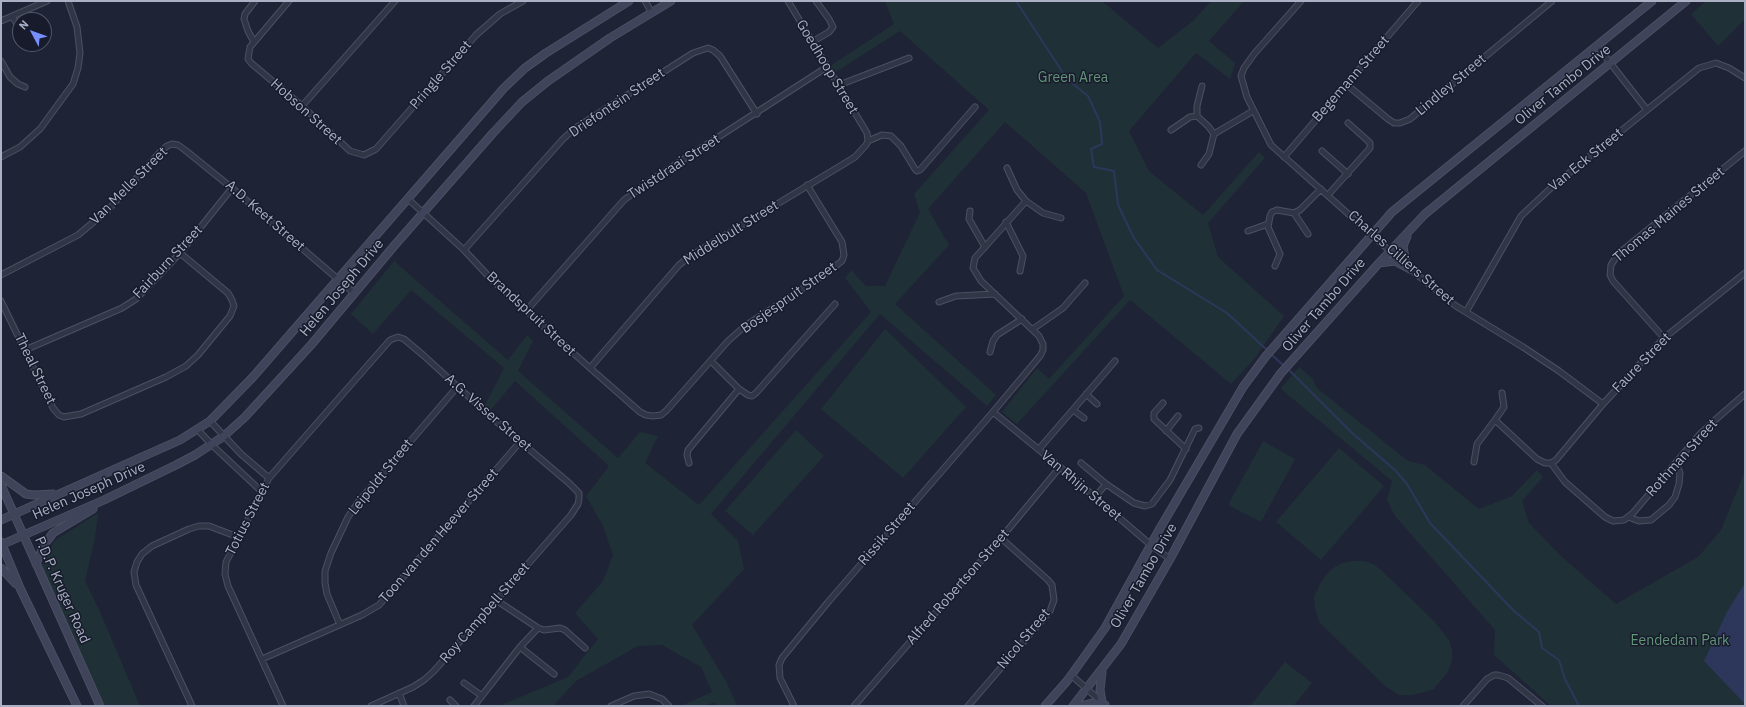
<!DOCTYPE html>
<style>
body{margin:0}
#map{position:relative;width:1746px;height:707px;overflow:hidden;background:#1e2336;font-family:"IBM Plex Sans",sans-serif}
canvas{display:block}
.frame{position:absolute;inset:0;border:2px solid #abb0c4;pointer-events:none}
.north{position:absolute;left:12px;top:12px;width:40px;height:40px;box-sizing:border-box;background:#171b2b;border:1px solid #525768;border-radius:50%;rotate:311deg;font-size:11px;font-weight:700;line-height:16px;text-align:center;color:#abb0c4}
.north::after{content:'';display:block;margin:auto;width:14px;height:18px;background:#7790fd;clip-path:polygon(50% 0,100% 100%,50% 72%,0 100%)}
</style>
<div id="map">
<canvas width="1746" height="707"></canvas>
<div class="frame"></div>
<div class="north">N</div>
</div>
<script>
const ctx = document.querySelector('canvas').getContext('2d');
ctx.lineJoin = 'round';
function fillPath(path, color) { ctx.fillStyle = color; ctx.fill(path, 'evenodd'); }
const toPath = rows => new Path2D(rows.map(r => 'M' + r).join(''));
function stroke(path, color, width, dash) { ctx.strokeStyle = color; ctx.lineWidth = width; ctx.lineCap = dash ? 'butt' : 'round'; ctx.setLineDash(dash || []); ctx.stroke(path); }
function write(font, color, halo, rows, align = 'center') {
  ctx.font = font + ' "IBM Plex Sans",sans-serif'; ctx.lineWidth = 3; ctx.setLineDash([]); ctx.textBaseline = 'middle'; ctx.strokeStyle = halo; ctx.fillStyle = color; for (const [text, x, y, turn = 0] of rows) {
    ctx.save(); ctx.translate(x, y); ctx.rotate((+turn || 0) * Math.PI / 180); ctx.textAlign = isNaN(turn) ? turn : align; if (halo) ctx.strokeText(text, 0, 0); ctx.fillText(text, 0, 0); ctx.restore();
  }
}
fillPath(toPath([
 [885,1,1102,1,1158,48,1194,20,1211,1,1244,1,1209,41,1235,63,1230,79,1196,53,1129,131,1149,171,1203,215,1259,152,1265,158,1208,223,1218,257,1284,316,1255,358,1231,384,1130,300,1017,424,1002,412,1037,368,1049,379,1124,296,1086,193,1005,122,928,209,949,245,895,304,996,395,987,406,880,314,711,514,738,541,744,569,692,625,727,683,737,706,717,706,715,702,704,706,681,706,712,692,701,667,662,645,638,646,576,681,553,706,499,706,568,677,598,639,575,613,603,581,613,555,603,526,586,496,609,466,515,381,489,412,484,407,504,368,411,290,373,334,351,314,394,261,508,360,527,335,533,341,518,371,618,458,640,432,658,436,645,463,699,505,871,312,845,278,851,270,866,286,885,286,920,212,914,194,989,110,900,31,834,73,830,66,894,24],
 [1706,1,1745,1,1745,19,1718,46,1691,14],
 [885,329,966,407,903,478,821,409],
 [1299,367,1312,378,1317,388,1408,461,1425,465,1479,509,1512,496,1537,470,1543,477,1522,501,1529,523,1561,556,1616,604,1698,557,1721,530,1745,471,1745,706,1551,706,1494,655,1495,630,1395,516,1387,500,1392,481,1288,395,1281,388],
 [796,430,824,456,753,535,725,511],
 [1263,441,1295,459,1261,522,1228,505],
 [1339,448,1384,486,1321,560,1276,522],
 [98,513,95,538,85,581,101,614,140,706,105,706,40,569,54,541],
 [1354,561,1364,561,1373,564,1380,569,1434,621,1449,640,1452,650,1452,661,1448,672,1434,689,1413,695,1399,695,1385,686,1320,623,1315,608,1314,597,1320,584,1325,576,1333,568,1342,563],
 [1285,662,1312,683,1300,698,1293,706,1250,706]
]), '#203037');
fillPath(toPath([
 [1745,583,1745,704,1704,661,1727,612]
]), '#2d375b');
stroke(toPath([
 [1016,1,1067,79,1088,96,1100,122,1102,144,1091,149,1094,167,1114,171,1118,205,1134,238,1157,270,1227,313,1268,351],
 [1271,354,1284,366],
 [1288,369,1351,432,1396,471,1407,484,1430,523,1513,610,1539,632,1542,648,1559,660,1565,679,1579,706]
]), '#2d375b', 2);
const street = toPath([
 [289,1,250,47,248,59,251,63,302,106,350,151,364,155,376,149,476,35,500,14,523,1],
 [645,1,652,13],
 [1301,1,1254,54,1244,68,1241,76,1247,97,1271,145,1410,269,1456,306,1523,347,1559,371,1603,404],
 [12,16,20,29],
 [1,21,47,1],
 [254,42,248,31,244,19,245,14,255,1],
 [812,42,829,32,833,27,829,19,816,1],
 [32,44,35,46],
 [1597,46,1647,110],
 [1,61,10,77,18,84,25,87],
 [1346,84,1388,119,1394,123,1400,123,1410,119,1552,1],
 [839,85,909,58],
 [302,106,395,1],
 [1197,116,1197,106,1202,86],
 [1171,130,1190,117,1197,116,1208,126,1214,134],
 [868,141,882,135,891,136,901,146,915,169,917,171,920,170,975,107],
 [1322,151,1348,174],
 [1,157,20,147,40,129,73,84,78,68,80,53,77,27,68,1],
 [1284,157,1418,1],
 [1201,165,1209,154,1214,134,1253,111],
 [1007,168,1017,190,1026,201,1043,213,1061,218],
 [1328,195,1370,148,1370,143,1367,140,1348,123],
 [408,199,464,250,493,281,590,368,640,412,646,415,653,416,661,415,666,411,728,341,745,326,825,274,842,261,844,255,842,242,807,185],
 [970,211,969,219,985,247],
 [1294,213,1308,234],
 [1006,222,1023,256,1020,271],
 [1248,231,1268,224],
 [464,250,563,139,574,129,693,53,708,48,713,50,720,56,757,114],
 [1275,266,1280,254,1268,227,1270,216,1272,212,1277,210,1294,213,1300,210,1321,189],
 [1,275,78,235,108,210,160,152,167,146,172,144,178,145,185,150,232,188,354,293],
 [1,301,53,408,59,415,64,417,81,414,166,377,186,366,198,355,230,316,234,306,232,300,228,293,180,253],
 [939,302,956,296,995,294],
 [526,311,624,200,650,181,827,67],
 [1466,312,1521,216,1553,186,1699,68,1716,63,1729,68,1745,78],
 [1033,329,1063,308,1085,283],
 [1664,338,1613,281,1610,275,1611,265,1618,254,1745,151],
 [25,350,122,308,136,299,180,253,232,188],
 [990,352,993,341,997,335,1022,319],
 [711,361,739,389,748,395,752,396,756,393,835,304],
 [590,368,679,265,689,257,842,165,855,157,866,145,868,141,867,133,788,1],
 [1502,393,1504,407,1495,420,1537,459,1545,463,1551,463],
 [1086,394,1097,404],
 [1163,403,1154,413,1154,419,1186,449],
 [1073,410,1084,418],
 [993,412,1060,467,1152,546,1170,559],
 [210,421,241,454,269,478],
 [198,430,212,445,261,491],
 [1166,431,1178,416],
 [1039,449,1115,361],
 [1474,462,1477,444,1495,420],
 [689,463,687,455,688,450,739,389],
 [1081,463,1106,484],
 [1551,463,1556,460,1603,404,1664,338,1745,273],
 [1551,463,1565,482,1605,517,1613,521,1624,520,1633,513,1700,434,1715,420,1745,394],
 [1095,497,1106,484,1134,503,1145,506,1152,504,1170,480,1195,429,1199,428],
 [1628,517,1639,521,1651,520,1669,505,1675,497,1679,484,1680,473,1676,463],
 [496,600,538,628,544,630,560,628,565,630,585,648],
 [340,625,327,594,325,583,325,571,331,553,348,517,359,501,458,386],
 [520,647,554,674],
 [262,659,362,615,379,605,520,442],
 [1071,675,1103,703],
 [464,683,482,696],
 [399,693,404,706],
 [450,700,456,706],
 [192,706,136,585,134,572,137,562,142,554,152,546,189,529,199,526,209,526,238,537],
 [283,706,228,586,225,574,226,562,269,478,390,340,398,337,404,339,423,355,490,416,569,483,579,493,579,499,578,504,571,515,434,671,424,680,413,687,371,706],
 [474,706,520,647,538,628],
 [611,706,634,696,649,694,662,699,669,706],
 [794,706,780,678,779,665,782,658,829,601,993,412,1040,356,1043,350,1043,344,1039,336,981,281,973,268,975,258,1026,201],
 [854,706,1001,538,1060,467],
 [968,706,1050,611,1054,600,1052,585,1048,580,1001,538],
 [1463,706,1487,679,1494,675,1498,675,1508,678,1542,706]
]);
const secondary = toPath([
 [1379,263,1395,261,1410,269],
 [1406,265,1403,246,1407,236],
 [1,476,26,494,34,495,53,494],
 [1,485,100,706],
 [1,520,180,440,210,421,253,377,504,88,525,68,546,53,629,1],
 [1,542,20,588,77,706],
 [1,545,104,500,176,465,195,455,224,436,245,417,311,345,394,246,493,133,522,102,548,81,610,38,671,1],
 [36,564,44,545,53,533,93,509],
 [1,568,16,584],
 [1102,672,1100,690,1102,702],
 [1045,706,1067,681,1105,628,1159,530,1243,387,1266,356,1392,212,1652,1],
 [1073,706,1121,644,1170,559,1237,434,1281,373,1379,263,1425,214,1686,1],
 [1080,706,1092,703,1105,705]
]);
stroke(street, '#4c5062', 7);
stroke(secondary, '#4c5062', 9);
stroke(street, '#313647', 5);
stroke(secondary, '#3f445a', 7);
write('14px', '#abb0c4', '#171b2b', [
 ["Goedhoop Street",827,67,59],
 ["Pringle Street",441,75,-49],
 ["Begemann Street",1351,79,-49],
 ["Lindley Street",1451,85,-40],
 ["Oliver Tambo Drive",1563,85,-39],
 ["Driefontein Street",617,103,-34],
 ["Hobson Street",306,112,42],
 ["Van Eck Street",1586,160,-39],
 ["Twistdraai Street",674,167,-33],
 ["Van Melle Street",129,186,-45],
 ["Thomas Maines Street",1669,215,-40],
 ["A.D. Keet Street",265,216,41],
 ["Middelbult Street",731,233,-32],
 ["Charles Cilliers Street",1401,258,41],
 ["Fairburn Street",168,262,-47],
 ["Helen Joseph Drive",342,288,-50],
 ["Bosjespruit Street",789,298,-35],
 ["Oliver Tambo Drive",1324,305,-49],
 ["Brandspruit Street",531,314,43],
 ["Faure Street",1642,363,-46],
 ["Theal Street",35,369,64],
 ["A.G. Visser Street",488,413,41],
 ["Rothman Street",1682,458,-48],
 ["Leipoldt Street",381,477,-51],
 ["Van Rhijn Street",1081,486,40],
 ["Helen Joseph Drive",89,491,-24],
 ["Totius Street",248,519,-63],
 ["Rissik Street",887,534,-49],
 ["Toon van den Heever Street",439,536,-49],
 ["Oliver Tambo Drive",1144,576,-60],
 ["Alfred Robertson Street",958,587,-49],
 ["P.D.P. Kruger Road",62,590,66],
 ["Roy Campbell Street",485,613,-49],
 ["Nicol Street",1024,639,-50]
]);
write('14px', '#629578', '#171b2b', [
 ["Green Area",1073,78],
 ["Eendedam Park",1680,641]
]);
</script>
